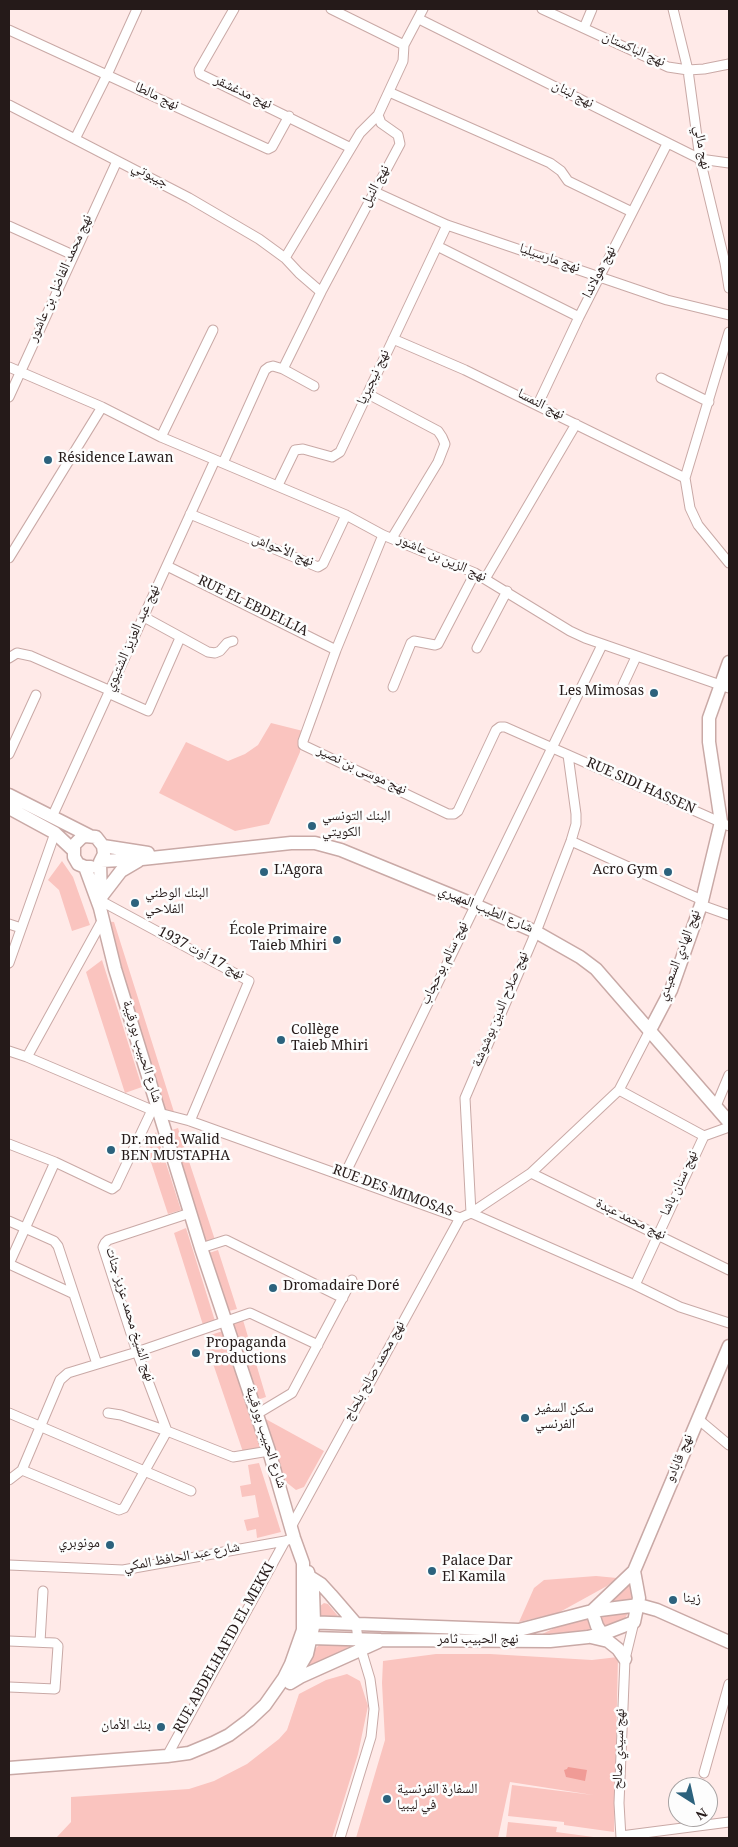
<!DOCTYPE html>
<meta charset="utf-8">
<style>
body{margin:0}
#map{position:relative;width:738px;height:1847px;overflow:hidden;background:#ffeae8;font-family:Georgia,serif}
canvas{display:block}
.frame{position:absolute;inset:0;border:10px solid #251a19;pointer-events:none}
.north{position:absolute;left:668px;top:1777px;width:50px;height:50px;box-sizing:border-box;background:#fdfdfd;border:1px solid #a7a2a2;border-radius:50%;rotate:145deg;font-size:14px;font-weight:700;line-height:20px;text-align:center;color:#251a19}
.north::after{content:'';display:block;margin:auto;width:18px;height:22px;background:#2c627d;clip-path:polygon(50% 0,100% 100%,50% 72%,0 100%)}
</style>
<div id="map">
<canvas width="738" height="1847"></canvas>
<div class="frame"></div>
<div class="north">N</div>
</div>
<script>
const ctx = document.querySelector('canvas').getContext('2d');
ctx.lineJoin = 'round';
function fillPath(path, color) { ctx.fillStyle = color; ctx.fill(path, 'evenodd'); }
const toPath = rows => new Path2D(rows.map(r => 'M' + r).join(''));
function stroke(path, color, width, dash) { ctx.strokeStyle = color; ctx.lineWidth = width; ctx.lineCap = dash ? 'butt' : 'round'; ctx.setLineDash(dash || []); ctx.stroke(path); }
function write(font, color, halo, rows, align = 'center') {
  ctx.font = font + ' Georgia,"Noto Naskh Arabic",serif'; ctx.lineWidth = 5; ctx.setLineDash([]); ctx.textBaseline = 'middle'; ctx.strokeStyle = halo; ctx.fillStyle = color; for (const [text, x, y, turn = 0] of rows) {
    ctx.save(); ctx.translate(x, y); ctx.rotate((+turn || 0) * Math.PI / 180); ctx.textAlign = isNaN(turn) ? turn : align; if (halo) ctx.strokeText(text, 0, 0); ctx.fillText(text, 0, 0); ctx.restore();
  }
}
fillPath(toPath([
 [271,723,303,731,300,752,269,824,235,831,159,793,186,742,228,761,245,754,258,745],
 [62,861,73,877,90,925,72,931,59,890,48,880],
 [104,921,114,922,174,1112,163,1110],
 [102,960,142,1087,125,1093,86,972],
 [178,1128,215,1240,206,1243,169,1131],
 [156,1132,181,1210,168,1214,146,1147],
 [186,1228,215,1321,203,1325,174,1233],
 [218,1250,237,1309,229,1311,209,1253],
 [243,1320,266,1397,257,1400,233,1323],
 [223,1331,260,1447,243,1452,204,1337],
 [262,1417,324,1451,304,1487,296,1490,286,1482],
 [259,1463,281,1532,257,1538,256,1529,247,1531,244,1520,259,1517,255,1495,242,1497,240,1486,251,1484,248,1465],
 [596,1576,617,1578,607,1586,558,1613,519,1622,534,1588,544,1580],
 [631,1582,633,1601,606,1603],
 [324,1603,328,1604,343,1622,318,1622,320,1606],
 [613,1613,628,1613,624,1620,601,1628,599,1615],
 [589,1618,591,1630,582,1633,536,1637,563,1624],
 [321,1643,352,1645,316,1666,308,1664,313,1651],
 [436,1654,490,1654,592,1660,618,1657,614,1832,564,1825,564,1822,508,1816,512,1785,593,1795,510,1782,498,1838,356,1838,385,1740,382,1683,383,1661],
 [347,1674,360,1681,368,1706,358,1754,332,1838,56,1838,71,1822,71,1797,189,1789,214,1781,247,1764,279,1739,287,1730,299,1694,326,1680],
 [508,1822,557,1827,556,1832,601,1838,506,1838]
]), '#fac4bf');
fillPath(toPath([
 [568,1767,587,1770,585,1781,566,1777,564,1770,567,1769]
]), '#f09b96');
const street = toPath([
 [234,9,199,70,200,74,351,148],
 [331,9,404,45],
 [542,9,668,67,688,70,704,69,729,64],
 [673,9,688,70,700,159,725,263,729,288],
 [419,19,700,159,729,163],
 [584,28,592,9],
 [9,30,268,149,272,147,289,116],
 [389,92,550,163,561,171,568,181,632,212],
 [9,105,189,198,259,239,285,258,299,273,321,292],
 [75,139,107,75,137,9],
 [375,192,447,225,667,300,729,315],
 [9,226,73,255],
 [437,246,579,317],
 [285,258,360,133,378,115],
 [729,332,685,478,690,508,698,525,729,563],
 [393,339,465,370,685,478],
 [9,367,102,407,161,437,346,515,383,535,475,573,570,631,585,638,729,688],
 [283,369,321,292,400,144,398,135,381,123,378,115,403,61,404,45,423,9],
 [661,378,709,402],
 [368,394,438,431,442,437,445,444,438,462,392,538],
 [9,397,117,161],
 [538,404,579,317,667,144],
 [161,437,213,330],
 [223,463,265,370,269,367,273,366,283,369,314,386],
 [278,485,295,450,303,449,332,457,340,452,447,225],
 [190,514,318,567,323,564,346,515],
 [383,535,336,650,303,741,303,745,448,814,454,814,458,811,496,730,500,727,505,727,729,826],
 [9,558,102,407],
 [167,566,336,650],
 [485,579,576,424],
 [144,617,208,652,215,653,220,651,227,643,233,641],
 [477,648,507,591],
 [9,658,17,653,31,656,111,691],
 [623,685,636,657],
 [393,687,411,643,414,641,435,645,438,644,475,573],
 [110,694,148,711,180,638],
 [9,754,36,695],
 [52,817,215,460],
 [571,841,702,900],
 [97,902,101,901,249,981,190,1121],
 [701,905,729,915],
 [9,924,21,928],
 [9,963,55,833],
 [9,1051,27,1057,159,1113,190,1121,460,1218,471,1213,531,1173,619,1090,650,1030],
 [27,1057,102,921],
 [619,1090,704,1136],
 [716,1106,729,1075],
 [9,1144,55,1162,112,1189,116,1186,152,1110],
 [531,1173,729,1270],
 [344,1176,602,645],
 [471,1213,465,1098,536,932,571,841,576,824,576,814,568,755],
 [471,1213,635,1285,680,1307,729,1323],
 [9,1221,54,1241,58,1246,97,1364],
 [201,1248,226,1240,343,1298],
 [9,1264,55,1162],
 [9,1264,74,1294],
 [635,1285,704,1136,729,1127],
 [9,1413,191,1491],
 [108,1413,121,1415,167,1431,233,1457,269,1451],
 [257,1414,292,1393,352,1280],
 [698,1419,729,1445],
 [22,1470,119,1510,124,1508,167,1431,137,1352,103,1247,105,1243,108,1240,190,1213],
 [9,1480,22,1470,60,1380,68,1373,137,1352,250,1313,318,1345],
 [291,1527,460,1218],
 [9,1565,123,1570,285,1541,294,1538],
 [9,1641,55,1643,58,1646,55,1689,9,1687],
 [40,1642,43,1591],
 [167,1756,285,1541],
 [704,1773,729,1684],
 [621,1836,729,1822],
 [340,1838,371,1737,374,1709,370,1679,358,1639,356,1624],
 [621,1838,619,1803,625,1659,634,1622]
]);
const secondary = toPath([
 [9,795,90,836],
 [9,808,55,833,73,850],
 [103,846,148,853],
 [101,861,142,859,291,843,315,843,341,850,475,905,536,932,580,957,596,969,729,1122],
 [91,867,85,867,78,864,74,857,74,845,81,838,85,836,96,837,103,846,104,854,100,862,101,901],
 [101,897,121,871,138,861],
 [650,1030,671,990,701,905,721,822,709,742,709,718,729,662],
 [310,1577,321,1584,331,1595,356,1624],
 [304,1622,519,1630,592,1611,639,1605,657,1610,729,1642],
 [602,1634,597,1626,592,1611,634,1571,729,1346],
 [301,1636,311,1638,381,1640,550,1641,588,1637,608,1632,634,1622,639,1598,634,1571],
 [591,1637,608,1641,618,1649,625,1659],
 [290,1680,300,1666,307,1654,314,1623,313,1591,308,1572],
 [290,1683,300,1677,378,1642],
 [9,1768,167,1756,189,1753,213,1743,229,1735,249,1720,265,1705,284,1678,291,1664,303,1630,303,1563,294,1538,269,1451,201,1248,115,969,100,908,85,867]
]);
stroke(street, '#c9a9a6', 11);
stroke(secondary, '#c9a9a6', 15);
stroke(street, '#fff', 9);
stroke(secondary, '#fff', 12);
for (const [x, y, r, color] of [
 [48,460,5,"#2c627d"],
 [654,693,5,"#2c627d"],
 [312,826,5,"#2c627d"],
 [264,872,5,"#2c627d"],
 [668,872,5,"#2c627d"],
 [135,903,5,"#2c627d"],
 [337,940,5,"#2c627d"],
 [281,1040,5,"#2c627d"],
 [111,1150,5,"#2c627d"],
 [273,1288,5,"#2c627d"],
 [196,1353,5,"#2c627d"],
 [525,1418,5,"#2c627d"],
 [110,1545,5,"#2c627d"],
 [432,1571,5,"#2c627d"],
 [673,1600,5,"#2c627d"],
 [161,1727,5,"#2c627d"],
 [387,1799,5,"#2c627d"]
]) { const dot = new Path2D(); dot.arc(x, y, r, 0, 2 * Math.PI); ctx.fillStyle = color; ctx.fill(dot); stroke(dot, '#fdfdfd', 2); }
write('14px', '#251a19', '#fdfdfd', [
 ["نهج الباكستان",633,51,24],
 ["نهج مدغشقر",242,94,25],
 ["نهج لبنان",572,96,27],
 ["نهج مالطا",156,98,25],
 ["نهج مالي",700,148,80],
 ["جيبوتي",149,177,28],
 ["نهج النيل",377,187,-62],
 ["نهج مارسيليا",549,260,19],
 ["نهج هولاندا",601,273,-63],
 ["نهج محمد الفاضل بن عاشور",62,279,-66],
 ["نهج نيجيريا",375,378,-65],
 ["نهج النمسا",540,406,27],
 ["نهج الأحواش",282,552,22],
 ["نهج الزين بن عاشور",441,560,24],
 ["RUE EL EBDELLIA",252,608,26],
 ["نهج عبد العزيز الشتيوي",134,639,-66],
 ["نهج موسى بن نصير",361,772,25],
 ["RUE SIDI HASSEN",640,788,24],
 ["شارع الطيب المهيري",485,911,23],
 ["نهج 17 أوت 1937",200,955,28],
 ["نهج الهادي السعيدي",681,956,-69],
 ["نهج سالم بوحجاب",446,964,-64],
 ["نهج صلاح الدين بوشوشة",502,1010,-67],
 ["شارع الحبيب بورقيبة",140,1052,73],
 ["نهج سنان باشا",681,1184,-65],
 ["RUE DES MIMOSAS",392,1193,20],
 ["نهج محمد عبدة",630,1221,26],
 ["نهج الشيخ محمد عزيز جنات",128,1315,73],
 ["نهج محمد صالح بلحاج",376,1372,-61],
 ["شارع الحبيب بورقيبة",264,1438,72],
 ["نهج قابادو",681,1459,-67],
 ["شارع عبد الحافظ المكي",182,1559,-10],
 ["نهج الحبيب ثامر",478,1641],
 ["RUE ABDELHAFID EL MEKKI",226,1649,-61],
 ["نهج سيدي صالح",621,1749,-88]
]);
write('14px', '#251a19', '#fdfdfd', [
 ["Résidence Lawan",58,460],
 ["Les Mimosas",644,693,"right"],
 ["البنك التونسي",322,818],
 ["الكويتي",322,834],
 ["L'Agora",274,872],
 ["Acro Gym",658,872,"right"],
 ["البنك الوطني",145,895],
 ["الفلاحي",145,911],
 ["École Primaire",327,932,"right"],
 ["Taieb Mhiri",327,948,"right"],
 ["Collège",291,1032],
 ["Taieb Mhiri",291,1048],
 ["Dr. med. Walid",121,1142],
 ["BEN MUSTAPHA",121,1158],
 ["Dromadaire Doré",283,1288],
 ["Propaganda",206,1345],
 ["Productions",206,1361],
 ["سكن السفير",535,1410],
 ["الفرنسي",535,1426],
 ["مونوبري",100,1545,"right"],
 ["Palace Dar",442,1563],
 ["El Kamila",442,1579],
 ["زينا",683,1600],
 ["بنك الأمان",151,1727,"right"],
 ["السفارة الفرنسية",397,1791],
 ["في ليبيا",397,1807]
], 'left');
</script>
